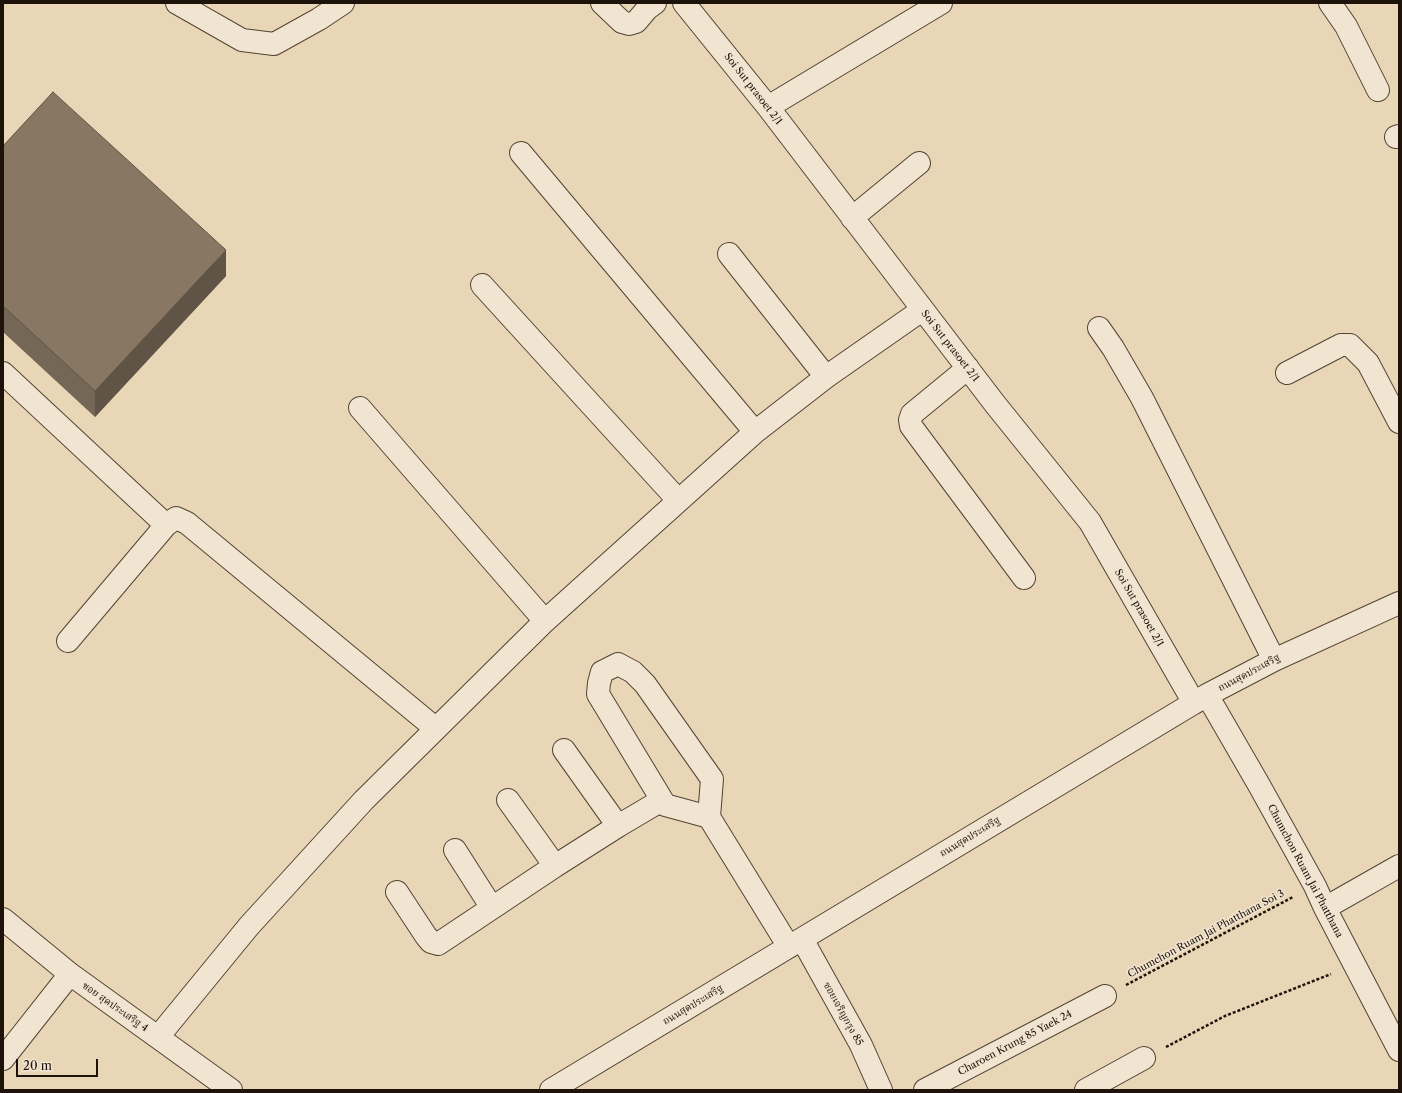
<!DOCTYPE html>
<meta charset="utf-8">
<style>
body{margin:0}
#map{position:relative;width:1402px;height:1093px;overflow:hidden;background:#e9d6b6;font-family:"Libre Caslon Text",serif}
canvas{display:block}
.frame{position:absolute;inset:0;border:4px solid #1e130a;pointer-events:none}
.scale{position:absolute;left:16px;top:1059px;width:82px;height:18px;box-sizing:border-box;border:2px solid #1e130a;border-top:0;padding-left:5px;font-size:12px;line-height:14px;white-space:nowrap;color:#1e130a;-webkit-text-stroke:3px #f1e4d0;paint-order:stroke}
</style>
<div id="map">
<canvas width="1402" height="1093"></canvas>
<div class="frame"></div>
<div class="scale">20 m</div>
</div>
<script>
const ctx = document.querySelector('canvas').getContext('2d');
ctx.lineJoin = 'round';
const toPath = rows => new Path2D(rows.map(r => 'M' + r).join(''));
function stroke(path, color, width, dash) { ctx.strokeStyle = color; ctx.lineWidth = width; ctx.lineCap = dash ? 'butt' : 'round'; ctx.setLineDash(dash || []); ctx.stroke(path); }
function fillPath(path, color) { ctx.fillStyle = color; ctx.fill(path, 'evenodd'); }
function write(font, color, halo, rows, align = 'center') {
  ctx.font = font + ' "Libre Caslon Text","Noto Serif Thai",serif'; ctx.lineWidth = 3; ctx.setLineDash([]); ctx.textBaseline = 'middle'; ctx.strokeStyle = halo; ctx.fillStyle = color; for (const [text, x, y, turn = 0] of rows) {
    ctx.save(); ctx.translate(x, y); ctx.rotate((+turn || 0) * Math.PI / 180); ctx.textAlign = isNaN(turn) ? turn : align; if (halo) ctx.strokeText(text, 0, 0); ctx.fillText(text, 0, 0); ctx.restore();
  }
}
const minor = toPath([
 [177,3,242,40,274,44,319,19,343,3],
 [602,3,622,22,629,24,636,22,647,9,655,3],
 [684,3,768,107,995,404,1090,522,1194,703],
 [1330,3,1346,26,1378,90],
 [768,107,941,3],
 [1396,137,1399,136],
 [521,153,755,432],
 [852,218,919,163],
 [729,254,826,377],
 [482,285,678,500],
 [1099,328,1113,348,1142,398,1274,660],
 [968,368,912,414,910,420,911,426,1024,578],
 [3,373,166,525],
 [1287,373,1341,345,1350,345,1368,363,1399,422],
 [360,408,545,621],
 [68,641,166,525,176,518,187,523,435,728],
 [1207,695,1259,785,1315,886,1325,908,1399,1050],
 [564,750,618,826,662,800],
 [508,800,555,866],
 [709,817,665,805,598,694,599,683,602,672,618,664,633,672,645,684,712,779,709,817,789,947],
 [455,850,492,908],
 [397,892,426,936,431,942,438,944,555,866,618,826],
 [1325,908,1399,866],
 [3,919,70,974,231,1090],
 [802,939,861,1045,881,1090],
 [158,1037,249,926,364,800,545,621,755,432,826,377,922,310],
 [3,1059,70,974],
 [551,1090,1207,695,1274,660,1399,603],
 [925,1090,1105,996],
 [1086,1090,1144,1058]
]);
stroke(minor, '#514435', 24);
stroke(toPath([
 [1126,985,1293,897],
 [1166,1047,1225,1016,1331,974]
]), '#1e130a', 2.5, [3, 2]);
stroke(minor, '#f1e4d0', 22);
fillPath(toPath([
 [3,146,226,276,95,417,3,332]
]), '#756755');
fillPath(toPath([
 [226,250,226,276,95,417,95,391]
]), '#5f5445');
const building = toPath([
 [53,92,226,250,95,391,3,306,3,146,53,92]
]);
fillPath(building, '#887863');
stroke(building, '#5f5445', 1);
write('10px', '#1e130a', '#f1e4d0', [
 ["Soi Sut prasoet 2/1",753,89,52],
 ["Soi Sut prasoet 2/1",950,346,52],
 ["Soi Sut prasoet 2/1",1139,608,60],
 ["ถนนสุดประเสริฐ",1249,673,-28],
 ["ถนนสุดประเสริฐ",970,837,-31],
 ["Chumchon Ruam Jai Phatthana",1305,871,62],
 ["Chumchon Ruam Jai Phatthana Soi 3",1206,934,-28],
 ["ถนนสุดประเสริฐ",693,1005,-31],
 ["ซอย สุดประเสริฐ 4",115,1007,35],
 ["ซอยเจริญกรุง 85",843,1014,61],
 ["Charoen Krung 85 Yaek 24",1015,1043,-28]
]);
</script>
